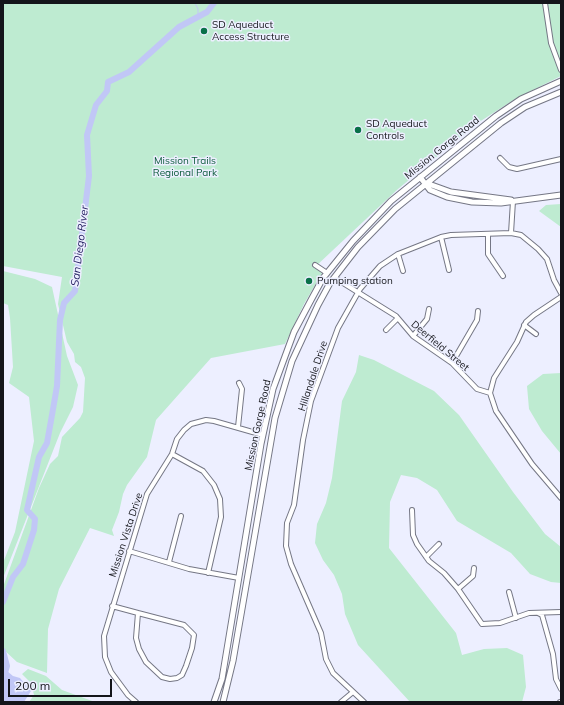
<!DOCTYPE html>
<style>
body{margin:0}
#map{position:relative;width:564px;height:705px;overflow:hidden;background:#edefff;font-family:Mulish,sans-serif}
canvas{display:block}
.frame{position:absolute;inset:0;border:4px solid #14151a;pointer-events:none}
.scale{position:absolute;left:8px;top:679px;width:104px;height:18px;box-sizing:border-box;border:2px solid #14151a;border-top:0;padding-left:5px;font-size:12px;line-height:14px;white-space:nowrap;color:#14151a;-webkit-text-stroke:3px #edefff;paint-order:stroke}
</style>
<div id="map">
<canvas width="564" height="705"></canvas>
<div class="frame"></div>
<div class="scale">200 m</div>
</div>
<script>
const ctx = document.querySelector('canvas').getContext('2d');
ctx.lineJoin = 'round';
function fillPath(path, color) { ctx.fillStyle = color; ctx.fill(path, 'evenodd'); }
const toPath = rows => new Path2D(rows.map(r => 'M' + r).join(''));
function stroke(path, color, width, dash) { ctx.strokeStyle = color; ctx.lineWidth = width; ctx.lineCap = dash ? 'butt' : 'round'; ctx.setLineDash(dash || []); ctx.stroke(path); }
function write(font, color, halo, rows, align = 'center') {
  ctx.font = font + ' Mulish,sans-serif'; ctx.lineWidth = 3; ctx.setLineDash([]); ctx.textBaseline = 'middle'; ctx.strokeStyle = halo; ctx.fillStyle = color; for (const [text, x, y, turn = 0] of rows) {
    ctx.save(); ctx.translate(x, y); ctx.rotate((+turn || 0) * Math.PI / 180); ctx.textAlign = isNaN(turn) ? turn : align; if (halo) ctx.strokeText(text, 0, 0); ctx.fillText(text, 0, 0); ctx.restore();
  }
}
fillPath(toPath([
 [3,3,561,3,561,76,515,99,476,124,398,189,315,267,322,273,304,304,285,344,211,358,156,420,147,457,127,485,123,494,119,512,112,530,114,536,90,528,59,589,48,629,47,673,17,662,3,649,3,587,39,488,50,464,58,456,62,437,80,418,83,412,85,378,81,367,75,362,74,354,67,342,58,304,62,277,3,266],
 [561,204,561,227,539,211,546,205],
 [3,271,35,279,52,287,67,356,78,385,73,407,60,433,3,578,3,563,15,532,34,441,29,397,9,383,13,367,10,318,8,305,3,303],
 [359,355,374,360,434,391,459,415,513,492,545,534,561,547,561,583,551,582,530,574,511,553,457,521,437,490,417,478,401,475,390,502,389,548,456,633,462,655,484,649,507,648,523,655,526,687,522,702,410,702,358,645,345,614,342,594,334,575,323,560,315,543,317,524,326,503,332,478,342,401,356,372],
 [561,373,561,454,542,431,529,409,527,386,543,374],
 [28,669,46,676,62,690,95,702,29,702,34,695,31,683,22,674]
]), '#beebd1');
fillPath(toPath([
 [3,670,7,671,13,676,20,678,31,691,24,702,3,702]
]), '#c1c7f6');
stroke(toPath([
 [195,3,198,9,198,16]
]), '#c1c7f6', 1);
stroke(toPath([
 [3,602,13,577,23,564,34,530,35,519,27,510,39,457,47,443,52,415,57,386,60,320,64,303,75,291,89,176,87,135,96,105,107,91,108,82,129,72,179,27,207,12,214,3],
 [3,651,7,666,3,680]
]), '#c1c7f6', 6);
const minor = toPath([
 [545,3,551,43,561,70],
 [500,158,509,167,517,169,561,159],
 [511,233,513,201],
 [488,234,488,254,503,276],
 [441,237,449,270],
 [398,254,403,271],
 [315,265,327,273],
 [335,278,396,316,413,336,452,363,477,389,490,393],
 [561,297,534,315,526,322,517,342,494,378,490,393,496,411,532,464,561,498],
 [524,325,536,334],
 [386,330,397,319],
 [413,336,427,319,429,309],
 [452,363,477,320,478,311],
 [238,427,242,389,239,383],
 [172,454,203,471,214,485,220,499,221,517,208,573],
 [412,510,413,535,417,544,429,561,444,573,458,589,482,624,500,623,529,613,561,612],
 [129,551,189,569,239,578],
 [426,557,439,544],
 [169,562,181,516],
 [458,589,473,576,474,568],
 [509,592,516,618],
 [112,606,138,613],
 [138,613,184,625,194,635,192,648,186,666,182,675,177,678,170,679,162,677,146,662,139,649,136,638,138,613],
 [538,613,542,615,553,654,556,679,561,689],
 [136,702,128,695,111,672,105,657,104,636,147,494,172,454,177,439,184,430,191,424,206,420,214,421,263,435],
 [341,702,353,692],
 [364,702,333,673,326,659,321,633,291,564,286,546,287,523,294,505,303,440,311,401,338,328,360,289,380,266,398,254,441,237,451,235,511,233,521,235,538,249,547,259,554,280,561,293],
 [560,702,561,702]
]);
const major = toPath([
 [420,177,430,190,447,197,472,202,501,203,561,195],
 [426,183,451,192,511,200],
 [214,702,222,679,261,444,273,389,294,332,311,300,323,278,353,241,391,201,496,116,521,99,561,81],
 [223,702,233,661,275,418,292,361,318,305,330,283,358,247,395,209,501,123,525,107,561,92]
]);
stroke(minor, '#757785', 6);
stroke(major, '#757785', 7);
stroke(minor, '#fff', 4);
stroke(major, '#fff', 5);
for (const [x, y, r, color] of [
 [204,31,4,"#097149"],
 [358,130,4,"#097149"],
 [309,281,4,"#097149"]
]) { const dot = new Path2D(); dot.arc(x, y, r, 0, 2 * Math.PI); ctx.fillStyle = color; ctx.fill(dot); stroke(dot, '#edefff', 1.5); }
write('10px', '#14151a', '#edefff', [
 ["SD Aqueduct",212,25],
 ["Access Structure",212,37],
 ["SD Aqueduct",366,124],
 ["Controls",366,136],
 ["Pumping station",317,281]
], 'left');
write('10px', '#14151a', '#edefff', [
 ["Mission Gorge Road",442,148,-39],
 ["Deerfield Street",440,346,40],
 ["Hillandale Drive",313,376,-72],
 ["Mission Gorge Road",258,425,-78],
 ["Mission Vista Drive",126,535,-72]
]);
write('10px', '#095939', '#edefff', [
 ["Mission Trails",185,161],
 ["Regional Park",185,173]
]);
write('italic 11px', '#252162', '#edefff', [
 ["San Diego River",80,246,-83]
]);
</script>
